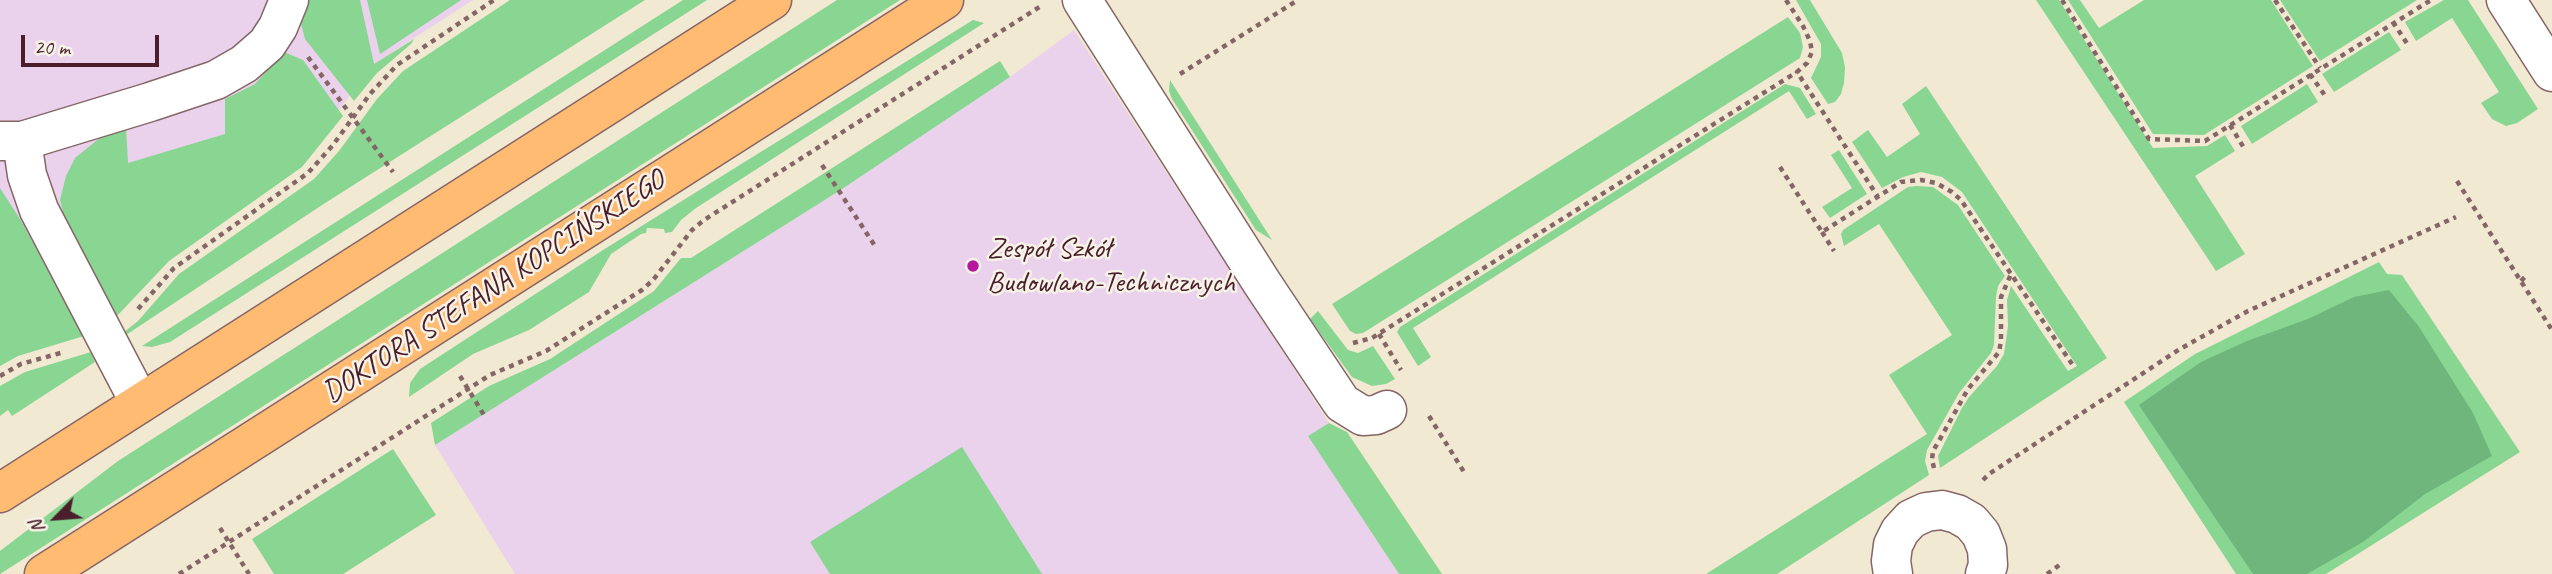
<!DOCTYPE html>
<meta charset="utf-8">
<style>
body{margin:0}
#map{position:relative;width:2552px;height:574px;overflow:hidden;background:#f2e9d3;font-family:Caveat,sans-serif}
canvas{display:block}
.north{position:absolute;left:21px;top:483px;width:70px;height:70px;-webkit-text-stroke:5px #f7f3e8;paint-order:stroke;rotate:245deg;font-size:19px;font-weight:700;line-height:28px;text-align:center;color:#4a1f2b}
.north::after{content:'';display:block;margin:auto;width:24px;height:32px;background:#4a1f2b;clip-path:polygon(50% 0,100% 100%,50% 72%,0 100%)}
.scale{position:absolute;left:21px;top:35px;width:138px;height:32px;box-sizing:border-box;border:4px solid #4a1f2b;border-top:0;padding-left:9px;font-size:21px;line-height:24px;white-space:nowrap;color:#4a1f2b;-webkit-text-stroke:5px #f7f3e8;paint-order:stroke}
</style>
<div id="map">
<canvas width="2552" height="574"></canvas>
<div class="north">N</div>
<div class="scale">20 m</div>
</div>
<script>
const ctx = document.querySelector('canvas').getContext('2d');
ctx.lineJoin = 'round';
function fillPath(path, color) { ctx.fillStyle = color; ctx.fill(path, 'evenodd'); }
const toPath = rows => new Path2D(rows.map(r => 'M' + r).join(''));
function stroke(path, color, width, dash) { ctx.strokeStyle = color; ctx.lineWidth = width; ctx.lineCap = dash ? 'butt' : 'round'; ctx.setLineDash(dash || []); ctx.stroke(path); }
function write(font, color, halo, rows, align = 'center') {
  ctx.font = font + ' Caveat,sans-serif'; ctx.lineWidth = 5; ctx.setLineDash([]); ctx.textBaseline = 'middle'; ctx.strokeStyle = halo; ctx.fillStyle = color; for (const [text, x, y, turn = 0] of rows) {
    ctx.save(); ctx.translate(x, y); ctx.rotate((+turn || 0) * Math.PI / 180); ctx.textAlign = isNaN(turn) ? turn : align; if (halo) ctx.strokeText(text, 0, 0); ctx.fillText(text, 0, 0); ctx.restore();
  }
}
fillPath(toPath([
 [0,0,473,0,374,64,298,164,0,366],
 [1074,30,1329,423,1309,436,1399,574,515,574,435,445,839,191,1010,77]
]), '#ead1ec');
fillPath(toPath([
 [309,0,360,0,374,64,414,39,411,44,377,73,354,101,305,39,301,24],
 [367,0,461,0,380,54],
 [510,0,645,0,322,205,126,335,124,332,138,321,179,274,314,179,339,151,377,99,403,71],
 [683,0,707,0,170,342,152,347,142,346],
 [837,0,900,0,0,574,0,551,118,461],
 [1796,0,1810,0,1842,53,1845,67,1844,83,1841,94,1835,102,1828,104,1811,78,1821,57,1821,44],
 [2036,0,2059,0,2153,148,2207,146,2225,135,2235,151,2195,176,2245,254,2216,271],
 [2068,0,2080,0,2099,28,2144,0,2271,0,2313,66,2204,135,2153,134],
 [2280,0,2417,0,2320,61],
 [2444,0,2468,0,2538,109,2517,123,2506,126,2492,119,2481,103,2499,92,2452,18,2416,41,2405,22],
 [1788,17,1800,33,1803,47,1800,58,1363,333,1356,334,1350,331,1332,304],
 [973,20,984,23,696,208,681,220,672,232,665,233,664,229,647,228,646,233,641,234,611,254,589,292,529,330,473,354,409,397,410,383,420,369,603,250],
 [2389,32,2401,50,2334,92,2322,74],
 [284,52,303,60,343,116,302,167,169,261,116,317,65,221,60,200,66,176,75,158,101,137,126,127,128,163,225,134,225,99,255,84],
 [1000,61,1010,77,839,191,435,445,431,423,489,386,550,359,654,291,681,258,691,258],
 [1170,80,1272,240,1256,230,1172,99,1169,91],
 [1785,84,1800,88,1816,114,1807,119,1789,91,1413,328,1431,357,1418,366,1397,332,1400,327],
 [2307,84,2318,102,2252,144,2241,126],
 [1926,86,2107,358,1940,468,1938,456,1962,408,1969,397,1997,366,2004,354,2008,326,2007,300,2011,286,2068,371,2077,366,1962,192,1942,177,1921,172,1903,177,1882,188,1852,142,1868,130,1887,157,1920,134,1902,104],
 [1839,150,1867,194,1830,218,1822,207,1852,188,1831,155],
 [1916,186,1933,187,1958,205,2005,276,1998,286,1996,297,1994,345,1991,353,1959,393,1927,450,1925,461,1929,475,1777,574,1706,574,1927,434,1889,375,1952,335,1879,224,1844,246,1841,234,1843,230,1908,187],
 [0,188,20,219,84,336,18,356,0,366],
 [2379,262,2387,274,2402,275,2520,452,2326,574,2236,574,2124,402,2195,354],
 [1318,311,1348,350,1358,353,1373,346,1395,379,1386,384,1372,386,1352,377,1310,319],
 [91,352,95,362,12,416,8,410,0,416,0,386,25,372],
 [1329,423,1347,432,1442,574,1399,574,1308,436],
 [962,447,1042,574,830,574,810,542],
 [393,449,436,515,343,574,274,574,252,539]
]), '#89d592');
fillPath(toPath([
 [2389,290,2419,327,2473,413,2492,456,2425,494,2363,542,2307,574,2253,574,2139,405,2201,362,2247,341,2308,319,2354,297]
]), '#6eb67c');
const minor = toPath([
 [1082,0,1262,283,1342,403,1363,416,1376,415,1387,410],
 [2506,0,2552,72],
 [0,141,22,141,27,175,39,210,140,403],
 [22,141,150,102,216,80,244,64,267,44,278,27,289,0],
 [1893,574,1891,561,1893,545,1900,531,1911,519,1926,512,1942,510,1957,514,1971,522,1981,534,1987,549,1988,565,1985,574]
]);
const major = toPath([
 [0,493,772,0],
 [44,574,944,0]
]);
stroke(minor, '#856666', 41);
stroke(major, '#856666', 41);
stroke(toPath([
 [1786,0,1803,26,1810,41,1812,52,1807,63,1797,72,1878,197],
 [2062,0,2149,139,2205,141,2431,0],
 [2275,0,2320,68],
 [2393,22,2408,45],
 [308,57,393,172],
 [1180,74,1298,0],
 [2310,74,2326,97],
 [2230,125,2244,148],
 [822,165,875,246],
 [1780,167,1822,232,1901,182,1921,180,1936,183,1952,192,1961,200,2072,364],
 [2457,181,2552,330],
 [1822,232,1834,251],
 [2521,281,2526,276],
 [138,309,174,268,308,173,333,145,370,94,397,65,494,0],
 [1379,334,1401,370],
 [1353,343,1372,338,1797,72],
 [0,376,21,364,64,352],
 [460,376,484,415],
 [1429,416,1464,472],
 [1934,468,1932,460,1933,451,1940,439,1968,389,1999,352,2001,341,2001,297,2011,274],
 [1983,480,1989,474,2180,349,2248,311,2456,217],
 [220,528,249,574],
 [179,574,468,389,490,375,546,351,642,290,653,280,692,230,704,220,1041,6],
 [2047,574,2061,564]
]), '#856666', 4.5, [5, 5]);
stroke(minor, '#fff', 38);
stroke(major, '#ffbb71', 38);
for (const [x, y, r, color] of [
 [973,266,7,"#b5179e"]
]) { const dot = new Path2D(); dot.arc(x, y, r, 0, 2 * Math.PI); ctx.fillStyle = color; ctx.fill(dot); stroke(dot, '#f7f3e8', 2.5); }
write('30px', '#4a1f2b', '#f7f3e8', [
 ["Zespół Szkół",987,249],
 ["Budowlano-Technicznych",987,283]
], 'left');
write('30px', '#4a1f2b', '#f7f3e8', [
 ["DOKTORA STEFANA KOPCIŃSKIEGO",494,287,-33]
]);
</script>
